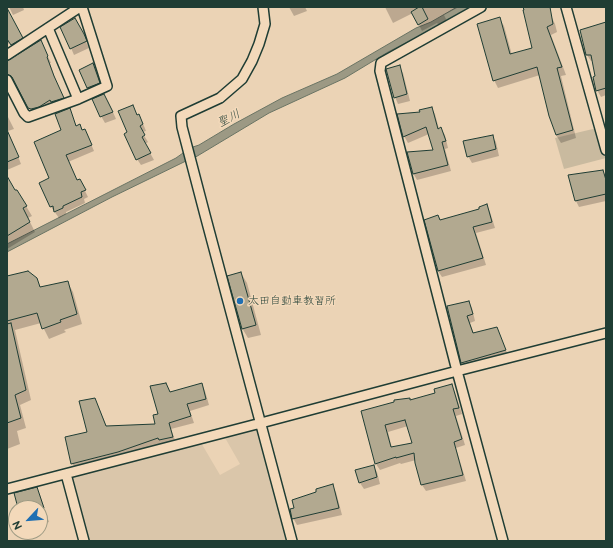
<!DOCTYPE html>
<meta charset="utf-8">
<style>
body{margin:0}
#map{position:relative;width:613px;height:548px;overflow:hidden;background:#ebd3b5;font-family:"Balsamiq Sans",sans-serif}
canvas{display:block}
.frame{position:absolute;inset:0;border:8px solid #1f3d34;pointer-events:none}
.north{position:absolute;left:8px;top:500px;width:40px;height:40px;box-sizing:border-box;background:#f3d9ba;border:1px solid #9e9b84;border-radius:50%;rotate:244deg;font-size:11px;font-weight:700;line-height:16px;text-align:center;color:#1f3d34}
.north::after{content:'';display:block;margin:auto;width:14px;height:18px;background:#1f6fb2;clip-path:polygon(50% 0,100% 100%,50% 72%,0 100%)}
</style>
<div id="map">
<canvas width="613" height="548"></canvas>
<div class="frame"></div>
<div class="north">N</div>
</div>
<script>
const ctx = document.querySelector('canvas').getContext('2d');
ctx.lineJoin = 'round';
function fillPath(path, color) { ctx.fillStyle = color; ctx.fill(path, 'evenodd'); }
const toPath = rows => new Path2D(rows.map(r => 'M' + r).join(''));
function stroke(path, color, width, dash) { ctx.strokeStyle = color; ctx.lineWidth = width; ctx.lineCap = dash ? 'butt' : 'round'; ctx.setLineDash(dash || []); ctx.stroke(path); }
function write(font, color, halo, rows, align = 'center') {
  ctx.font = font + ' "Balsamiq Sans","Klee One",sans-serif'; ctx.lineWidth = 3; ctx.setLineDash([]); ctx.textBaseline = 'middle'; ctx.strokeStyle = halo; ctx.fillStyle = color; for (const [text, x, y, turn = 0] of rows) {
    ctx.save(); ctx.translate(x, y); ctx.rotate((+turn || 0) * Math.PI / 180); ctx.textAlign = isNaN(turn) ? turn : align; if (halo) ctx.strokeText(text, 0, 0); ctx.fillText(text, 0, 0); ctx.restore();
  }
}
fillPath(toPath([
 [256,427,259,430,288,541,89,541,71,476,200,441,220,475,240,464,224,436]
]), '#dac6aa');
fillPath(toPath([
 [597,128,606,158,564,169,555,138]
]), '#c9ba9f');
const water = toPath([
 [457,7,472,7,434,29,388,52,345,78,269,113,194,158,190,148,199,145,234,124,282,98,337,74,416,28,431,22,457,7],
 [185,150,188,160,112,197,7,252,7,244,176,158,183,153,185,150]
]);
fillPath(water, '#9c9984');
stroke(water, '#6a7464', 1);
fillPath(toPath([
 [9,7,23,7,24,10,13,15],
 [289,7,305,7,307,11,294,16],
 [385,7,459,7,444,15,447,21,439,25,437,23,422,31,413,13,393,23],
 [524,7,538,7,551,16,555,24,557,32,551,35,566,75,561,76,576,138,561,143,556,135,550,115,540,75,498,88,494,80,499,18,504,26,512,55,533,49],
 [7,14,12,20,25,44,15,51,10,43,7,44],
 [78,26,89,48,74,55,71,48],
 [606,26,606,95,601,97,597,90,593,61,591,61,587,55],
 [44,48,51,63,50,63,57,84,67,104,33,114,7,66,7,62],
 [93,64,97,70,103,89,92,94,81,70],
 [399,66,403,73,410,101,398,104,395,97],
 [108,101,116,119,105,123,101,116],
 [432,108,435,114,439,129,441,129,445,135,448,148,445,149,451,171,417,180,413,173,434,151,429,134,408,143,404,136,421,113],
 [69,110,77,127,83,131,85,130,94,151,68,162,77,181,83,187,88,197,84,199,85,203,66,212,66,214,59,218,51,207,50,178,62,130],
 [136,113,142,121,146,131,142,132,148,142,145,144,154,160,141,165,137,159,128,133],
 [7,115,14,129,8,131,21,164,7,170],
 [492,136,496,142,499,156,472,163,468,156],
 [603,171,606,177,606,201,579,207,576,201],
 [7,178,14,191,17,191,32,216,28,218,35,232,7,249],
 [487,205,490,212,495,228,476,233,486,265,442,277,438,271,438,216,441,221,480,209],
 [241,273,247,283,261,335,248,338,242,328],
 [7,277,36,278,41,288,68,283,73,292,82,324,64,330,66,332,49,339,41,323,15,330,31,400,20,405,26,428,17,431,20,444,7,449],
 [469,302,472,308,475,321,470,323,474,334,496,328,509,357,466,369,462,363,448,307],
 [166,384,171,393,202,384,205,391,209,405,190,411,194,423,171,429,176,443,76,470,72,463,88,433,95,399,107,427,156,424],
 [452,385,455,392,462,414,456,416,465,445,456,448,466,481,426,491,422,485,416,460,401,464,400,463,380,470,376,464,362,411,410,401,436,393],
 [408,426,414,444,392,448,388,432],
 [373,466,377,472,380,484,364,489,360,483,357,471],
 [332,485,336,492,342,515,297,525,293,518,318,493],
 [36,489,40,495,49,522,40,525,40,508,19,508]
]), '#0003');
const building = toPath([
 [419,7,422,7,428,19,418,25,411,12,419,7],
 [523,7,550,7,553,24,547,27,562,67,557,68,573,130,556,135,549,116,537,67,493,81,477,24,500,17,510,54,532,48,523,10,524,10,523,7],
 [7,8,23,38,11,45,7,39,7,8],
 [75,18,84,34,87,41,70,49,60,27,75,18],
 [606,22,606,88,596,91,593,77,595,76,591,55,586,55,580,30,606,22],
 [41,40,48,56,47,57,54,76,64,98,51,102,50,100,39,107,31,109,28,108,12,77,7,74,7,61,41,40],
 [93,63,100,83,87,88,79,70,93,63],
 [400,65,407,94,394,98,386,69,400,65],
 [104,94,113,112,100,117,92,99,104,94],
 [133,105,137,115,139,114,143,124,140,126,145,135,142,137,151,153,136,160,124,134,127,132,118,111,133,105],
 [432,107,438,129,441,127,446,141,442,142,448,165,413,174,407,152,433,150,426,127,403,137,397,114,420,112,419,110,432,107],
 [70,108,76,126,80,124,82,130,85,129,92,145,66,155,77,180,80,179,86,190,81,192,82,197,63,206,63,208,54,212,53,206,50,207,39,183,49,178,34,142,61,130,55,114,70,108],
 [7,130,19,157,7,162,7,130],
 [493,135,496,149,467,157,463,141,493,135],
 [603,170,606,180,606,194,575,201,568,175,603,170],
 [7,176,15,190,17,190,27,206,23,208,30,222,7,236,7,176],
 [487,204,492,222,473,227,483,258,438,271,424,220,438,215,440,220,479,209,479,207,487,204],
 [28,271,37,278,40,287,68,281,77,314,60,320,61,322,42,329,37,313,7,321,7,276,28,271],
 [241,272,256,325,242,329,227,276,241,272],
 [469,301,473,314,467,316,473,333,497,327,506,350,461,363,447,306,469,301],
 [11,323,26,390,15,395,21,418,7,423,7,324,11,323],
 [166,383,170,392,202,383,206,399,187,404,191,416,169,423,173,437,159,440,158,438,118,452,71,464,65,437,87,432,79,401,95,398,106,426,155,424,153,415,158,414,150,386,166,383],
 [452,384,459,408,453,409,462,439,454,442,463,475,421,485,415,463,414,453,396,458,396,457,375,464,361,411,394,402,394,400,410,398,410,400,435,393,434,389,452,384],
 [405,420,412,443,391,447,385,425,405,420],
 [374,465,377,477,359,483,355,470,374,465],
 [333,484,339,508,292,519,290,509,294,508,292,500,316,492,316,489,333,484],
 [37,487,44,508,18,508,14,493,37,487]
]);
fillPath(building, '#b2a990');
stroke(building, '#1f3d34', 1);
const minor = toPath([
 [263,7,265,24,259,44,252,61,242,79,220,98,181,116,182,127,205,215,292,541],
 [481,7,381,63,380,71,457,371,503,541],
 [566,7,606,150],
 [48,28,78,99],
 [7,55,80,7],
 [7,80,24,113,28,117,78,99,107,86,82,7],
 [66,474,84,541],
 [7,489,261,423,457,371,606,333]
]);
stroke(minor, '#1f3d34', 12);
stroke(minor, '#f3d9ba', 9);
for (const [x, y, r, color] of [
 [240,301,4,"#1f6fb2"]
]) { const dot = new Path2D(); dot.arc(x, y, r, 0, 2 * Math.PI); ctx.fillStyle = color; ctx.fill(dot); stroke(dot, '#f3d9ba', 1.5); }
write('11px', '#1f3d34', '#f3d9ba', [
 ["太田自動車教習所",248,301]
], 'left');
write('italic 12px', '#384f44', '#f3d9ba', [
 ["聖川",229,119,-28]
]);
</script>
